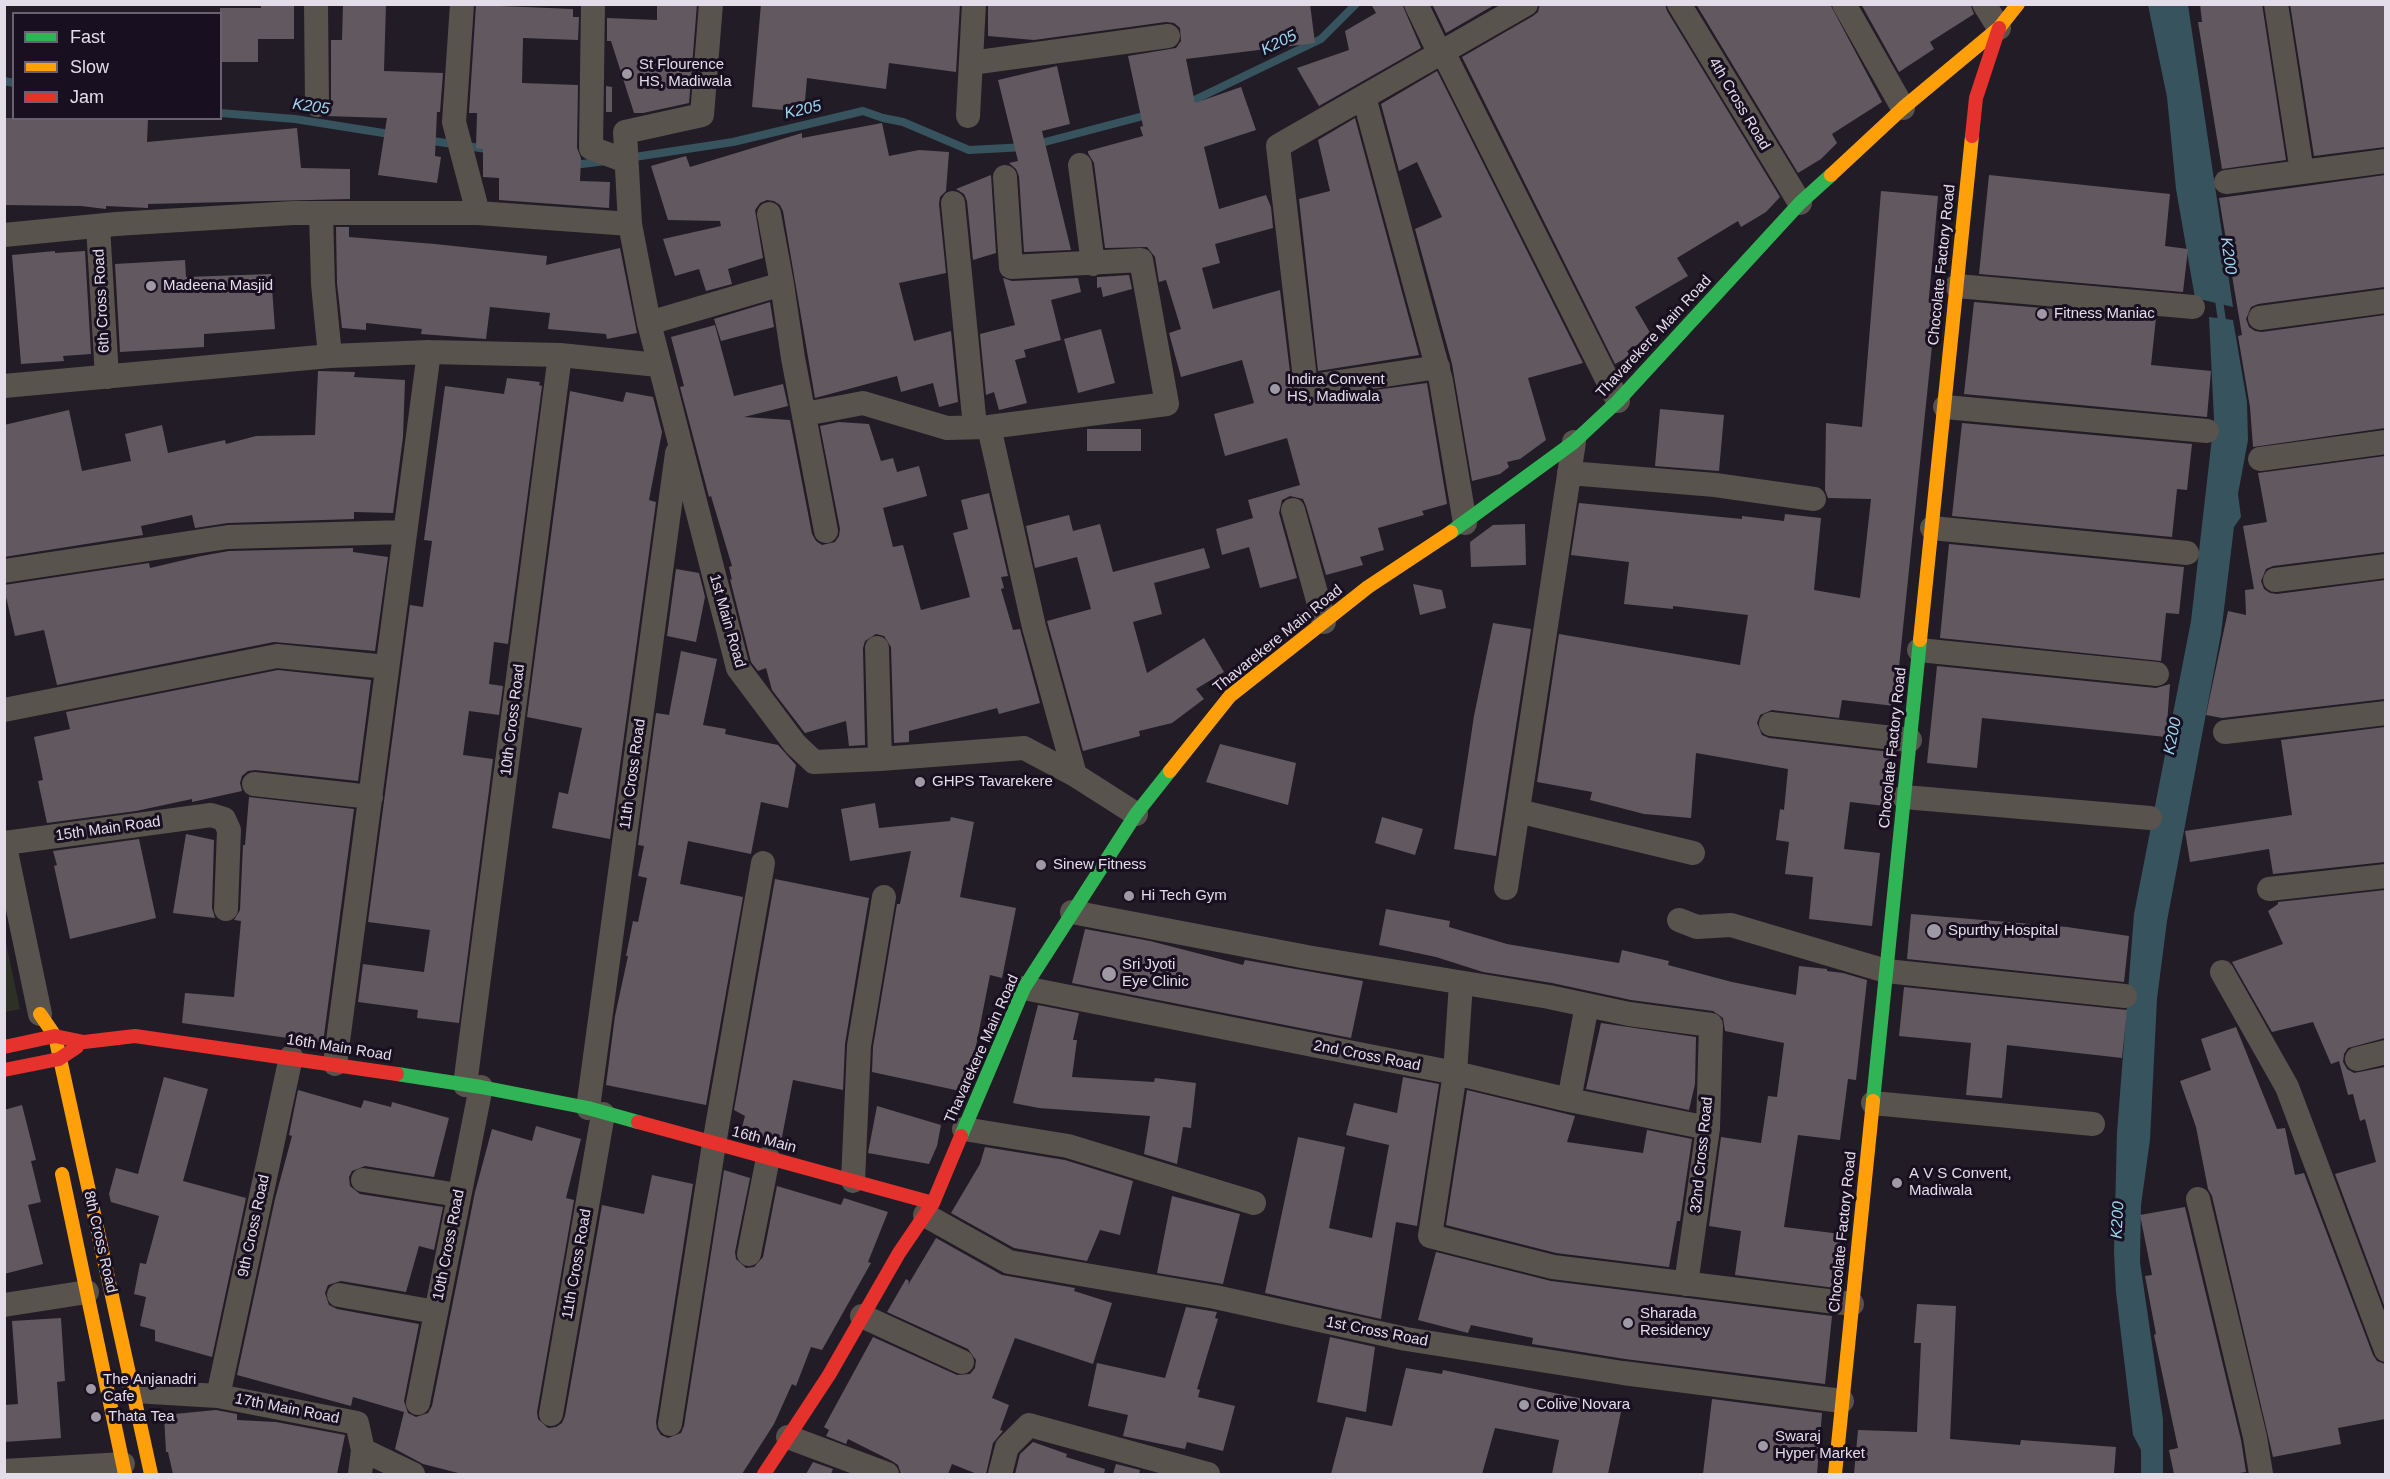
<!DOCTYPE html>
<style>
body{margin:0}
#map{position:relative;width:2390px;height:1479px;overflow:hidden;background:#211c26;font-family:Arial,sans-serif}
canvas{display:block}
.frame{position:absolute;inset:0;border:6px solid #e3dde9;pointer-events:none}
.legend{position:absolute;left:12px;top:12px;width:210px;height:108px;box-sizing:border-box;background:#180f20;border:2px solid #696170;margin:0;padding:8px 10px;list-style:none;font-size:18px;color:#e3dde9}
.legend li{display:flex;align-items:center;gap:12px;height:30px}
.legend b{width:30px;border:2px solid #696170}
</style>
<div id="map">
<canvas width="2390" height="1479"></canvas>
<div class="frame"></div>
<ul class="legend">
<li><b style="height:8px;background:#30b455"></b>Fast</li>
<li><b style="height:8px;background:#ff9f0a"></b>Slow</li>
<li><b style="height:8px;background:#e5322d"></b>Jam</li>
</ul>
</div>
<script>
const ctx = document.querySelector('canvas').getContext('2d');
ctx.lineJoin = 'round';
function fillPath(path, color) { ctx.fillStyle = color; ctx.fill(path, 'evenodd'); }
const toPath = rows => new Path2D(rows.map(r => 'M' + r).join(''));
function stroke(path, color, width, dash) { ctx.strokeStyle = color; ctx.lineWidth = width; ctx.lineCap = dash ? 'butt' : 'round'; ctx.setLineDash(dash || []); ctx.stroke(path); }
function write(font, color, halo, rows, align = 'center') {
  ctx.font = font + ' Arial,sans-serif'; ctx.lineWidth = 6; ctx.setLineDash([]); ctx.textBaseline = 'middle'; ctx.strokeStyle = halo; ctx.fillStyle = color; for (const [text, x, y, turn = 0] of rows) {
    ctx.save(); ctx.translate(x, y); ctx.rotate((+turn || 0) * Math.PI / 180); ctx.textAlign = isNaN(turn) ? turn : align; if (halo) ctx.strokeText(text, 0, 0); ctx.fillText(text, 0, 0); ctx.restore();
  }
}
fillPath(toPath([
 [4,933,20,1009,5,1012,4,1012]
]), '#2d3024');
fillPath(toPath([
 [2148,5,2188,5,2233,307,2195,298,2176,189,2167,97],
 [2209,317,2233,320,2247,402,2248,440,2238,494,2241,517,2234,527,2221,634,2167,921,2157,999,2150,1140,2141,1205,2140,1262,2163,1419,2163,1474,2141,1474,2141,1450,2133,1435,2116,1292,2114,1253,2117,1132,2134,914,2191,621,2214,420]
]), '#36535e');
stroke(toPath([
 [4,81,14,83],
 [1186,104,1321,39,1356,4],
 [220,113,295,119,396,135],
 [426,140,487,149],
 [628,158,733,142,863,111,883,118,903,122,969,150,1026,147,1151,114],
 [571,163,582,164,606,161],
 [2218,293,2223,328]
]), '#36535e', 8);
fillPath(toPath([
 [343,4,386,4,384,71,443,73,440,112,437,112,435,156,441,157,437,183,378,175,387,118,326,116,331,105,331,40,342,40],
 [657,4,697,4,689,103,643,113,634,113,611,41,607,41,607,18,657,20],
 [761,4,960,4,956,72,889,63,886,89,807,78,804,112,752,107],
 [988,4,1310,4,1315,43,1186,59,1195,103,1241,87,1256,130,1204,147,1219,209,1266,195,1271,207,1273,228,1215,244,1220,263,1202,268,1213,309,1280,290,1292,389,1295,396,1301,400,1427,383,1447,504,1422,511,1424,515,1378,528,1384,550,1360,557,1363,565,1326,575,1306,506,1303,499,1290,496,1282,500,1279,513,1297,578,1260,588,1249,547,1222,555,1216,529,1253,518,1248,500,1300,485,1287,438,1225,456,1214,414,1254,403,1242,360,1181,377,1169,333,1181,329,1166,280,1159,282,1155,257,1147,247,1105,248,1094,163,1088,153,1088,151,1143,136,1140,127,1143,126,1128,56,1176,48,1181,41,1180,28,1174,23,1166,22,1034,40,988,36],
 [1371,4,1402,4,1421,48,1319,106,1297,68,1349,50,1345,31,1376,13],
 [1432,4,1496,4,1446,33],
 [1540,4,1665,4,1667,11,1780,197,1766,212,1741,227,1738,221,1677,258,1688,276,1635,307,1652,336,1627,351,1630,356,1615,364,1462,57,1533,16,1538,12],
 [1696,4,1830,4,1882,102,1832,134,1837,143,1821,159,1798,173],
 [1861,4,1970,4,1974,14,1930,42,1934,49,1899,72],
 [2200,4,2262,4,2286,160,2222,169,2198,22,2202,22],
 [2290,4,2385,4,2385,147,2314,156],
 [476,5,573,9,573,17,579,17,578,40,523,38,522,83,578,85,577,148,581,158,580,181,610,182,609,208,499,200,499,178,483,177,483,149,476,148,477,113,469,113],
 [261,6,294,6,294,39,258,39,258,62,220,62,220,8,261,8],
 [1057,66,1070,124,1042,131,1071,250,1024,252,1019,176,1016,169,1009,163,1018,161,998,80],
 [1437,71,1583,363,1528,378,1546,440,1520,459,1507,462,1509,467,1500,474,1472,481,1452,364,1415,229,1442,217,1417,162,1399,171,1381,104],
 [606,86,612,87,612,112,606,112],
 [5,118,148,118,147,142,297,128,301,168,350,169,350,199,148,204,148,208,106,206,106,209,81,206,4,205],
 [1355,118,1419,355,1318,371,1299,199,1330,191,1318,140],
 [882,123,889,156,919,150,949,152,946,191,940,197,939,204,946,273,899,283,914,341,951,331,958,402,939,407,933,383,901,392,897,376,815,398,783,211,780,205,774,201,767,200,760,203,755,210,763,258,728,269,732,284,706,291,699,269,675,276,663,239,721,226,720,221,668,220,651,166,686,156,690,167,802,133,802,138],
 [991,175,996,253,973,260,967,201,964,194,956,189],
 [1989,175,2170,194,2165,246,2188,249,2183,292,1979,274],
 [2385,175,2385,287,2258,304,2251,307,2246,319,2249,327,2255,331,2262,332,2385,315,2385,428,2253,447,2250,407,2238,336,2242,335,2219,198],
 [1881,191,1938,196,1929,297,1937,297,1895,706,1842,700,1839,718,1772,710,1760,715,1757,723,1762,735,1769,738,1890,752,1885,806,1850,802,1844,849,1880,853,1872,926,1809,919,1813,877,1785,874,1789,842,1776,840,1780,809,1784,810,1788,769,1696,753,1691,818,1644,814,1590,800,1592,792,1537,782,1559,634,1740,665,1748,615,1673,606,1673,609,1624,604,1629,562,1571,555,1579,503,1742,519,1742,516,1784,521,1785,514,1821,518,1814,590,1860,598,1871,499,1828,498,1825,490,1826,423,1862,427],
 [336,227,349,227,349,237,435,244,547,256,546,265,620,248,637,333,607,339,606,334,548,329,550,313,490,307,486,339,421,334,422,329,366,323,366,330,342,328,337,283],
 [55,251,55,253,85,251,91,354,63,356,64,361,21,364,12,255],
 [185,260,186,277,271,274,275,329,204,334,204,347,120,352,115,264],
 [1129,275,1132,289,1103,297,1101,287,1097,288,1097,277,1099,277],
 [1003,278,1012,281,1078,278,1081,292,1051,300,1061,340,1024,350,1026,357,1015,360,1027,403,999,410,994,392,986,395,980,334,1015,325],
 [770,302,774,327,721,341,714,319],
 [1974,302,2156,318,2151,365,2211,371,2207,417,1964,394],
 [715,325,734,396,783,384,788,406,744,417,790,420,812,534,816,541,822,545,835,542,839,536,840,529,820,426,839,422,869,424,881,461,893,458,897,472,919,466,927,496,883,508,893,547,903,545,921,610,970,597,953,533,968,529,961,500,989,493,1008,576,1001,577,1004,588,1001,589,1013,630,1020,629,1040,703,999,714,997,708,909,731,909,742,894,743,891,647,884,636,876,634,865,641,863,648,865,745,849,746,846,721,805,733,772,690,766,668,758,671,751,662,730,579,732,580,729,567,732,566,711,496,709,497,680,387,684,386,671,337],
 [1101,329,1115,383,1078,393,1064,339],
 [318,371,355,372,354,377,405,380,403,437,393,513,354,512,354,519,228,523,195,528,192,515,141,526,143,535,4,557,4,425,69,410,82,471,131,461,125,434,162,425,168,453,225,440,226,444,256,436,315,435],
 [507,378,540,382,539,385,542,386,508,644,494,642,489,684,503,686,499,715,469,711,463,755,493,759,459,1023,417,1018,418,1010,358,1002,363,964,424,972,430,930,368,922,410,605,423,607,432,541,424,540,445,386,504,394],
 [570,391,623,402,626,392,653,397,662,432,649,500,656,502,610,839,552,828,559,792,568,794,582,728,527,717],
 [1660,409,1724,415,1719,471,1655,466],
 [1962,423,2192,444,2187,490,2177,489,2172,537,1952,516],
 [1087,429,1141,429,1141,451,1087,451],
 [2385,456,2385,552,2273,566,2266,569,2261,581,2264,589,2270,593,2277,594,2385,580,2385,699,2222,718,2206,715,2228,611,2246,615,2245,590,2254,589,2243,526,2267,522,2258,473],
 [1069,515,1073,531,1100,524,1113,572,1204,548,1210,568,1154,583,1162,614,1133,622,1147,673,1204,638,1224,672,1196,689,1204,699,1172,723,1139,731,1140,736,1083,751,1047,621,1091,609,1077,557,1035,568,1026,526],
 [1525,524,1526,565,1471,567,1470,542,1493,525],
 [1949,544,2184,567,2179,614,2166,613,2161,661,1940,638],
 [353,548,353,552,388,557,375,651,274,642,57,685,44,630,15,636,4,588,4,585,149,563,150,568,201,556,229,551],
 [676,569,699,573,705,597,696,642,667,636],
 [1413,584,1442,590,1446,608,1420,615],
 [1493,623,1531,629,1496,856,1454,849,1474,716],
 [681,651,717,659,703,725,726,729,725,734,778,745,796,765,788,808,761,802,751,854,688,841,680,884,743,897,706,1105,606,1085,615,1016,628,956,626,956,633,921,638,922,647,878,638,876,644,846,638,845,656,713,669,715],
 [1937,666,2156,688,2170,684,2166,737,1982,718,1977,768,1927,763],
 [278,670,371,680,358,781,255,770,248,771,242,776,240,783,242,791,192,802,192,799,136,811,47,823,38,781,43,780,34,737,70,729,66,712],
 [2385,727,2385,862,2273,874,2269,849,2190,862,2185,831,2292,815,2281,740],
 [1220,744,1296,763,1288,805,1206,782],
 [249,797,354,809,323,1043,182,1023,185,993,234,997,241,921,234,920,240,910,243,845,245,845],
 [875,803,879,828,950,821,951,817,974,822,960,897,1016,908,1002,978,990,975,975,1051,977,1051,960,1091,872,1072,873,1047,897,904,900,904,911,851,850,861,841,809],
 [1382,817,1423,829,1415,855,1375,843],
 [186,834,214,840,212,908,215,918,173,913],
 [139,839,156,918,70,939,54,866,57,865,53,851],
 [775,879,869,898,845,1044,843,1090,793,1080,781,1142,741,1131,745,1116,734,1110],
 [2385,890,2385,1038,2348,1048,2344,1054,2343,1062,2347,1069,2354,1073,2385,1067,2385,1308,2335,1174,2376,1162,2365,1119,2360,1121,2353,1094,2348,1095,2339,1061,2331,1064,2313,1022,2272,1032,2232,962,2283,944,2268,911,2278,904,2278,902],
 [1386,909,1450,921,1449,927,1507,944,1619,963,1622,950,1669,961,1668,965,1732,982,1796,995,1799,966,1827,969,1827,971,1843,973,1867,980,1856,1080,1848,1079,1840,1140,1798,1135,1784,1227,1841,1234,1835,1288,1735,1275,1741,1231,1709,1226,1721,1137,1761,1143,1768,1096,1777,1097,1784,1043,1725,1031,1723,1018,1713,1011,1631,1000,1552,983,1483,972,1436,957,1379,945],
 [1911,914,2067,927,2129,936,2124,982,1907,959],
 [1085,929,1150,941,1243,965,1245,960,1363,981,1351,1038,1072,983],
 [1904,987,2127,1010,2122,1058,2007,1045,2002,1098,1966,1095,1971,1043,1899,1036],
 [1038,1005,1079,1013,1073,1040,1077,1040,1072,1077,1154,1082,1155,1078,1196,1083,1191,1128,1183,1127,1177,1164,1144,1154,1150,1116,1039,1108,1013,1103],
 [1601,1023,1696,1037,1695,1084,1689,1110,1586,1089],
 [2236,1027,2277,1129,2285,1128,2295,1175,2304,1173,2373,1355,2377,1361,2385,1364,2385,1419,2338,1428,2341,1444,2273,1457,2212,1196,2208,1189,2196,1127,2180,1081,2211,1070,2201,1039],
 [164,1077,208,1089,183,1181,246,1198,212,1357,155,1341,155,1330,140,1326,146,1297,134,1294,140,1263,146,1264,159,1216,111,1202,109,1194,116,1168,138,1174],
 [1403,1077,1439,1084,1417,1226,1396,1222,1381,1319,1265,1293,1298,1137,1345,1147,1329,1228,1372,1238,1389,1145,1346,1135,1354,1103,1397,1113],
 [298,1090,361,1108,364,1100,391,1107,392,1102,449,1118,434,1177,365,1166,352,1171,349,1177,350,1186,360,1194,443,1207,434,1250,419,1246,406,1292,341,1281,328,1285,325,1293,329,1305,337,1309,419,1324,404,1401,408,1413,416,1417,428,1413,432,1406,475,1192,492,1129,532,1141,536,1126,581,1139,566,1198,574,1200,537,1412,538,1419,548,1428,556,1427,562,1423,565,1416,602,1205,644,1214,652,1175,693,1184,656,1422,657,1429,661,1435,668,1438,681,1433,684,1426,724,1170,750,1178,735,1252,736,1259,746,1268,754,1267,763,1257,777,1186,841,1205,844,1198,888,1212,868,1262,871,1263,822,1350,811,1347,796,1386,792,1384,774,1424,742,1474,462,1474,423,1464,395,1449,404,1412,353,1397,351,1406,237,1375,275,1199,292,1136,289,1135],
 [1467,1090,1575,1116,1567,1142,1643,1153,1647,1130,1692,1139,1680,1221,1677,1221,1669,1267,1556,1253,1446,1225],
 [22,1105,36,1160,31,1161,41,1202,28,1205,43,1264,4,1274,4,1110],
 [877,1106,941,1125,937,1146,929,1164,868,1153],
 [985,1147,1065,1160,1133,1181,1120,1235,1100,1230,1087,1261,1014,1248,951,1213,980,1164],
 [1172,1196,1240,1214,1223,1284,1157,1273],
 [2185,1207,2241,1440,2246,1472,2232,1474,2174,1474,2169,1450,2178,1448,2154,1335,2156,1334,2145,1276,2152,1275,2140,1215],
 [936,1238,1002,1275,1075,1288,1074,1291,1112,1303,1093,1364,1015,1338,992,1398,1009,1405,1000,1430,1003,1431,993,1443,986,1474,977,1474,952,1464,948,1474,901,1474,898,1465,892,1461,848,1439,846,1444,826,1436,829,1430,824,1427,873,1337,957,1375,970,1374,975,1368,976,1360,968,1349,887,1312,906,1279,909,1281,908,1285],
 [1436,1252,1551,1281,1832,1316,1825,1384,1625,1359,1532,1344,1533,1338,1471,1325,1468,1333,1418,1320],
 [1917,1304,1956,1306,1950,1439,2020,1445,2021,1440,2116,1447,2114,1474,1854,1474,1858,1430,1917,1432,1921,1343,1914,1343],
 [1186,1307,1217,1312,1215,1318,1218,1319,1197,1389,1200,1390,1198,1397,1235,1406,1223,1451,1187,1442,1185,1449,1123,1436,1128,1415,1088,1406,1097,1363,1165,1378],
 [61,1318,65,1381,57,1382,61,1438,4,1442,4,1405,18,1404,12,1321],
 [1330,1337,1375,1347,1366,1412,1317,1402],
 [1406,1368,1442,1374,1443,1370,1622,1407,1608,1474,1552,1474,1559,1440,1495,1428,1482,1474,1331,1474,1346,1417,1392,1426],
 [1712,1399,1822,1413,1817,1474,1703,1474],
 [216,1410,237,1414,237,1420,276,1422,345,1435,337,1474,173,1474,168,1452,166,1452,164,1415],
 [1033,1442,1067,1454,1066,1457,1105,1469,1104,1474,1015,1474,1020,1454],
 [813,1462,833,1469,831,1474,806,1474],
 [1116,1464,1140,1470,1139,1474,1113,1474]
]), '#625960');
stroke(toPath([
 [316,4,317,105],
 [462,4,454,122,478,213],
 [593,4,591,148,626,161],
 [711,4,702,115,625,132,630,224,649,323,738,668,795,744,814,762,880,759,1024,748,1075,775,1136,814],
 [1416,4,1440,54],
 [1679,4,1800,203],
 [1844,4,1903,108],
 [1984,4,1999,28],
 [2276,4,2302,172],
 [1443,52,1618,401],
 [971,63,1168,36],
 [1364,97,1441,381,1465,523],
 [968,116,974,4],
 [1080,165,1093,264],
 [2226,182,2386,161],
 [953,203,975,427],
 [321,213,323,284,330,356],
 [769,214,782,284],
 [98,226,107,377],
 [4,235,116,224,293,213,478,213,630,224],
 [1957,286,2193,307],
 [2260,318,2386,301],
 [649,323,782,284,793,358,826,531],
 [1438,367,1306,387,1278,146,1526,4],
 [4,386,330,356,429,352,560,355,658,365],
 [1945,407,2207,431],
 [805,414,863,403,947,428,989,427,1167,404,1141,260,1011,267,1005,177],
 [989,427,1034,627,1075,775],
 [2260,459,2386,442],
 [1569,473,1715,485,1814,499],
 [1293,510,1324,622],
 [1932,528,2187,553],
 [4,571,228,537,405,532],
 [2275,580,2386,566],
 [877,648,880,759],
 [1919,650,2157,674],
 [4,710,277,656,387,667],
 [1771,724,1910,740],
 [2225,732,2386,713],
 [254,784,371,797],
 [1904,797,2150,818],
 [1518,811,1693,853],
 [4,842,40,1014],
 [5,843,211,815,224,819,229,830,226,909],
 [1506,888,1574,442],
 [2269,889,2386,876],
 [1072,912,1307,957,1549,997,1629,1014,1711,1025,1708,1128,1686,1284],
 [1679,920,1697,927,1731,925,1886,971,2125,996],
 [2222,972,2287,1087,2386,1350],
 [1461,983,1455,1073,1430,1236,1553,1267,1852,1304],
 [1024,988,1455,1073,1569,1100,1708,1128],
 [2357,1059,2386,1052],
 [335,1064,429,352],
 [465,1085,560,355],
 [1569,1100,1587,1005],
 [1873,1103,2093,1124],
 [588,1108,677,453],
 [964,1129,1068,1146,1254,1203],
 [363,1180,458,1195],
 [853,1181,859,1046,884,897],
 [2198,1199,2255,1437,2261,1474],
 [925,1215,1009,1262,1215,1297,1406,1339,1623,1373,1842,1401],
 [749,1254,768,1158],
 [339,1295,436,1312],
 [4,1305,87,1292],
 [862,1316,962,1362],
 [134,1391,218,1396,357,1423,363,1450,413,1474],
 [218,1396,291,1057],
 [418,1403,481,1087],
 [551,1414,603,1114],
 [670,1424,714,1144,763,863],
 [788,1437,887,1474],
 [4,1471,123,1464],
 [360,1474,363,1450],
 [1000,1474,1007,1447,1029,1425,1208,1474]
]), '#58534d', 24);
stroke(toPath([
 [1451,532,1574,442,1618,401,1800,203,1831,175],
 [397,1074,481,1087,588,1108,638,1122],
 [1873,1101,1920,640],
 [961,1136,1024,988,1136,814,1170,771]
]), '#30b455', 14);
stroke(toPath([
 [1831,175,1903,108,1999,28,2018,4],
 [1920,640,1972,136],
 [1170,771,1230,696,1368,587,1451,532],
 [40,1014,55,1036,151,1474],
 [62,1174,125,1474],
 [1835,1474,1873,1101]
]), '#ff9f0a', 14);
stroke(toPath([
 [1972,136,1976,98,1999,28],
 [4,1047,55,1036,84,1042,135,1036,397,1074],
 [4,1070,59,1059,77,1047],
 [638,1122,933,1203],
 [764,1474,829,1375,899,1253,933,1203,961,1136]
]), '#e5322d', 14);
for (const [x, y, r, color] of [
 [627,74,6,"#9f99a5"],
 [151,286,6,"#9f99a5"],
 [2042,314,6,"#9f99a5"],
 [1275,389,6,"#9f99a5"],
 [920,782,6,"#9f99a5"],
 [1041,865,6,"#9f99a5"],
 [1129,896,6,"#9f99a5"],
 [1934,931,8,"#9f99a5"],
 [1109,974,8,"#9f99a5"],
 [1897,1183,6,"#9f99a5"],
 [1628,1323,6,"#9f99a5"],
 [91,1389,6,"#9f99a5"],
 [1524,1405,6,"#9f99a5"],
 [96,1417,6,"#9f99a5"],
 [1763,1446,6,"#9f99a5"]
]) { const dot = new Path2D(); dot.arc(x, y, r, 0, 2 * Math.PI); ctx.fillStyle = color; ctx.fill(dot); stroke(dot, '#180f20', 2); }
write('15px', '#e3dde9', '#180f20', [
 ["St Flourence",639,65],
 ["HS, Madiwala",639,82],
 ["Madeena Masjid",163,286],
 ["Fitness Maniac",2054,314],
 ["Indira Convent",1287,380],
 ["HS, Madiwala",1287,397],
 ["GHPS Tavarekere",932,782],
 ["Sinew Fitness",1053,865],
 ["Hi Tech Gym",1141,896],
 ["Spurthy Hospital",1948,931],
 ["Sri Jyoti",1122,965],
 ["Eye Clinic",1122,982],
 ["A V S Convent,",1909,1174],
 ["Madiwala",1909,1191],
 ["Sharada",1640,1314],
 ["Residency",1640,1331],
 ["The Anjanadri",103,1380],
 ["Cafe",103,1397],
 ["Colive Novara",1536,1405],
 ["Thata Tea",108,1417],
 ["Swaraj",1775,1437],
 ["Hyper Market",1775,1454]
], 'left');
write('15px', '#e3dde9', '#180f20', [
 ["4th Cross Road",1739,104,59],
 ["Chocolate Factory Road",1942,265,-84],
 ["6th Cross Road",102,301,-93],
 ["Thavarekere Main Road",1654,337,-47],
 ["1st Main Road",727,621,74],
 ["Thavarekere Main Road",1278,639,-39],
 ["10th Cross Road",513,720,-83],
 ["Chocolate Factory Road",1893,748,-84],
 ["11th Cross Road",633,774,-82],
 ["15th Main Road",108,829,-8],
 ["16th Main Road",339,1048,9],
 ["Thavarekere Main Road",982,1049,-66],
 ["2nd Cross Road",1367,1056,11],
 ["16th Main",764,1140,15],
 ["32nd Cross Road",1702,1155,-84],
 ["9th Cross Road",254,1226,-78],
 ["Chocolate Factory Road",1843,1232,-84],
 ["8th Cross Road",100,1242,77],
 ["10th Cross Road",449,1245,-79],
 ["11th Cross Road",577,1264,-80],
 ["1st Cross Road",1377,1332,11],
 ["17th Main Road",287,1409,11]
]);
write('italic 16px', '#98d7ef', '#180f20', [
 ["K205",1279,43,-26],
 ["K205",311,107,8],
 ["K205",803,110,-13],
 ["K200",2228,256,82],
 ["K200",2173,736,-79],
 ["K200",2118,1220,-87]
]);
</script>
